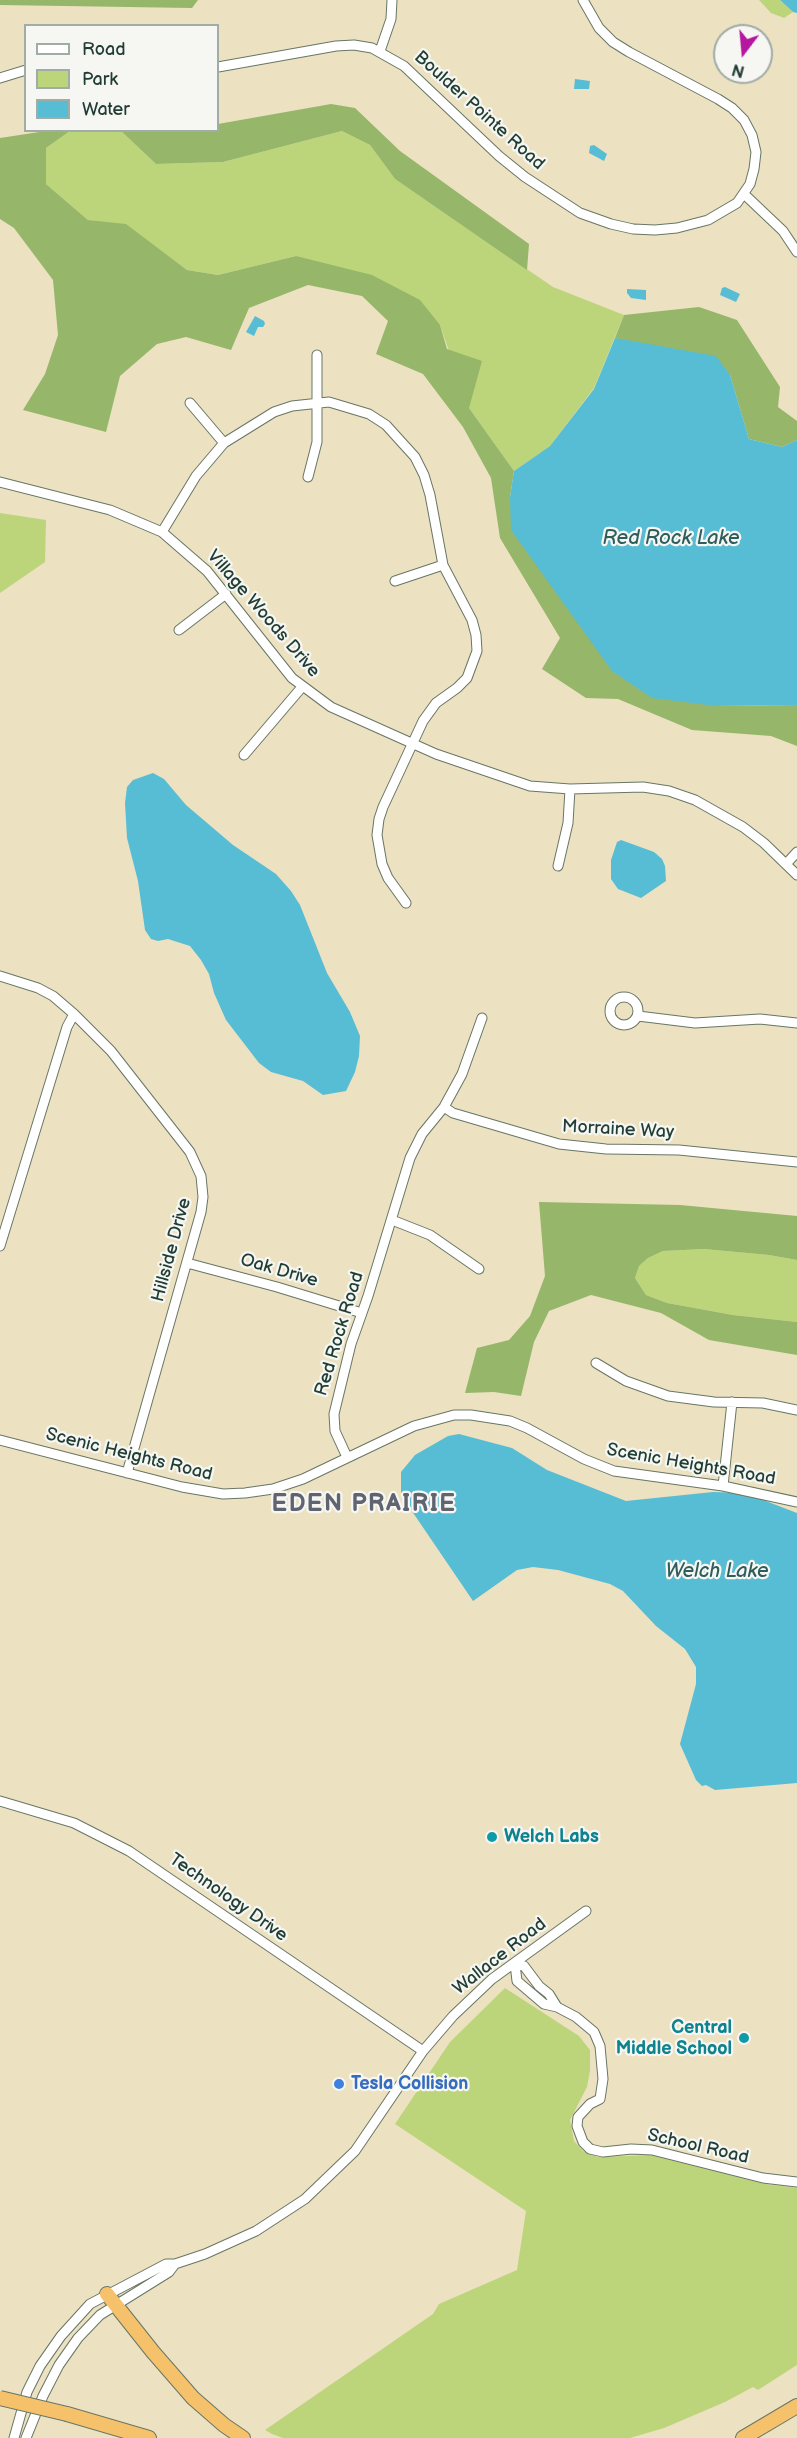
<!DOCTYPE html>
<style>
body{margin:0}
#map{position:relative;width:797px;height:2438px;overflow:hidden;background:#ece1c1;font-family:"Balsamiq Sans",sans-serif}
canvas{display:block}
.legend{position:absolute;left:24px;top:24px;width:195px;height:108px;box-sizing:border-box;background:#f6f6f2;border:2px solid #a0aca6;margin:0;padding:8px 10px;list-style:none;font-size:18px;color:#1f3d34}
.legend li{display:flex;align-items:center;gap:12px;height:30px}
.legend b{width:30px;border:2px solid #a0aca6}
.north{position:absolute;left:713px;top:24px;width:60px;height:60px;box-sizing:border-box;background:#f6f6f2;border:2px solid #a0aca6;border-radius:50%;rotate:196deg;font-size:16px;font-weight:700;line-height:24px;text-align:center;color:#1f3d34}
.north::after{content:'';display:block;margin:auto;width:21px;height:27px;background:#b5179e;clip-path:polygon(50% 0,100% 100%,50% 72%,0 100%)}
</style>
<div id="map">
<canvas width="797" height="2438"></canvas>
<ul class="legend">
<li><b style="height:8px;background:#fff"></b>Road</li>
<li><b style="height:16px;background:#bdd57a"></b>Park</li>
<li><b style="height:16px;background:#57bdd4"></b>Water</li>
</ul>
<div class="north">N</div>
</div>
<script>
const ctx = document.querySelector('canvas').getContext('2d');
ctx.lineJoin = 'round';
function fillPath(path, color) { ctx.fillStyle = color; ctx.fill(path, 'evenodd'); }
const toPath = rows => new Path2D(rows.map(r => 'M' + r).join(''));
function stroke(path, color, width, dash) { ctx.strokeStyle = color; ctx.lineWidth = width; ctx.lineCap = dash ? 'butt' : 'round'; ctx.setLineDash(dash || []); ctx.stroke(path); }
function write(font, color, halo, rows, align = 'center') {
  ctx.font = font + ' "Balsamiq Sans",sans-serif'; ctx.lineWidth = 4.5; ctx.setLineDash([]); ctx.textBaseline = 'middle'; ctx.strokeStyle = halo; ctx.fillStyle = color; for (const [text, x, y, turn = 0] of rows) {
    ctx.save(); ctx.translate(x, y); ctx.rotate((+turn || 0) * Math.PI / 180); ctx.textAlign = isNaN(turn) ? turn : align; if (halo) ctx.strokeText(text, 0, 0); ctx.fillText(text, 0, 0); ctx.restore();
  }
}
fillPath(toPath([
 [759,0,780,0,793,12,784,18,771,13],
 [70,131,121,131,156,164,223,162,342,131,370,145,395,179,553,287,624,315,594,388,550,446,514,471,469,408,440,325,296,256,218,275,187,270,126,225,88,220,46,184,46,148],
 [0,513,46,520,45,562,0,593],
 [704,1249,769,1255,797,1260,797,1322,733,1315,667,1303,646,1295,635,1278,639,1266,648,1258,663,1251],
 [505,1988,579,2036,590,2050,590,2071,587,2087,570,2120,574,2141,583,2151,598,2157,650,2155,765,2184,797,2188,797,2365,758,2390,753,2387,725,2402,664,2428,630,2438,283,2438,272,2434,265,2430,433,2314,439,2304,517,2270,526,2211,395,2124,450,2042]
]), '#bdd57a');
fillPath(toPath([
 [0,0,198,0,192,8,0,5],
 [331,104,355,108,400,151,529,244,527,270,395,179,370,145,342,131,223,162,156,164,121,131,218,130,218,124],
 [46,131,70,131,46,148,46,184,88,220,126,224,187,270,218,275,296,256,372,275,420,300,440,325,447,349,482,361,469,408,514,471,510,497,716,706,797,705,797,746,771,736,692,730,618,699,586,698,542,669,560,638,500,538,491,478,463,427,423,374,376,354,388,321,362,296,308,285,249,308,231,350,186,337,157,344,120,376,106,432,23,410,45,374,58,335,53,280,14,228,0,219,0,138],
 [699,307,737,320,780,387,778,407,797,421,797,440,782,447,749,439,730,375,615,338,624,315],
 [539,1202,680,1205,797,1216,797,1260,769,1255,704,1249,663,1251,648,1258,639,1266,635,1278,646,1295,667,1303,733,1315,797,1322,797,1355,709,1340,661,1313,591,1295,549,1311,534,1342,521,1396,494,1392,465,1393,477,1348,509,1340,530,1316,545,1276]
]), '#96b66a');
fillPath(toPath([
 [780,0,797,0,797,13,793,12],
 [575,79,590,81,589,89,574,89],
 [594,145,607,154,604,161,589,153,590,146],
 [725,287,740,294,736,302,720,295,722,288],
 [627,289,646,290,646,300,631,298,627,293],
 [255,316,264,321,265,324,263,327,258,327,254,336,246,332],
 [615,338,716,356,730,375,749,439,782,447,797,440,797,705,716,706,652,698,612,671,511,530,510,497,514,471,550,446,594,389],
 [153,773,164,779,186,805,233,845,276,874,291,891,300,905,327,973,350,1012,360,1036,359,1056,355,1072,346,1091,323,1095,303,1081,271,1072,259,1063,226,1020,214,993,209,974,201,960,190,946,168,939,158,941,151,939,145,930,138,881,127,838,125,803,127,787,133,780],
 [621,840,654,852,662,859,665,866,666,881,641,898,618,889,611,879,611,860,617,842],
 [459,1434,512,1448,547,1470,626,1501,713,1492,745,1493,797,1513,797,1783,715,1790,706,1785,702,1786,696,1780,680,1744,696,1684,696,1667,685,1649,656,1626,623,1591,610,1584,558,1570,533,1567,517,1570,473,1601,401,1495,401,1472,415,1455,448,1436]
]), '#57bdd4');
const minor = toPath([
 [380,51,391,19,392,0],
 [218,67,336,46,354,45,372,48,404,66,499,156,525,177,580,213,611,224,633,229,655,230,677,228,708,220,737,203,750,184,754,169,756,152,752,135,744,120,732,108,718,99,629,52,613,42,599,28,583,0],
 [0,78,26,70],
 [744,194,783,231,797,252],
 [190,403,224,443],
 [308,477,317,442,317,355],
 [0,482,110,510,162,532,207,571,292,678,331,707,436,754,530,786,570,789,643,787,669,791,695,800,743,827,764,843,797,875],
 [162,532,196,476,224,443,274,412,292,406,329,402,369,414,386,425,415,457,424,475,430,495,443,565,472,620,476,635,477,651,467,678,457,688,436,703,423,721,383,807,379,819,377,835,382,864,388,878,406,903],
 [395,581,443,565],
 [179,630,226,594],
 [244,755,302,687],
 [786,864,797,852],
 [558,866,568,823,570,789],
 [0,976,38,988,53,996,74,1014,111,1051,190,1152,201,1176,203,1197,201,1212,127,1473],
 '610 1011a14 14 0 1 1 28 0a14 14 0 1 1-28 0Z',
 [638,1016,695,1023,760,1019,797,1023],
 [444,1107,453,1113,559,1144,606,1149,679,1150,797,1162],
 [392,1220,430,1235,479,1269],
 [0,1246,67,1027,74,1014],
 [187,1263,277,1287,362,1313],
 [596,1363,626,1381,668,1396,714,1402,763,1403,797,1410],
 [0,1440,182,1487,223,1494,245,1493,273,1489,303,1479,414,1426,454,1415,471,1415,510,1421,527,1428,584,1459,614,1471,723,1486,797,1502],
 [347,1457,335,1431,334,1414,351,1344,368,1296,410,1158,422,1134,444,1107,462,1074,482,1018],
 [723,1486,732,1402],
 [0,1801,74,1823,129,1851,423,2051],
 [515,1964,517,1981,544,2004,557,2007,576,2017,594,2032,600,2046,603,2079,600,2099,590,2104,578,2117,577,2126,583,2142,590,2149,603,2152,631,2149,652,2150,763,2178,797,2182],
 [515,1964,524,1966,539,1986,549,1994,557,2007],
 [14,2438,27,2392,40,2366,61,2336,90,2304,166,2264,175,2264,205,2254,256,2231,305,2199,355,2151,423,2051,453,2016,492,1979,586,1911],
 [26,2438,43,2396,59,2365,78,2338,100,2315,169,2272,175,2264]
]);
const highway = toPath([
 [107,2294,153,2352,193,2398,224,2425,243,2438],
 [67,2414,149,2438],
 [743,2438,797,2406]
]);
stroke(minor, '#677665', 11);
stroke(highway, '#677665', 16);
stroke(minor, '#fff', 9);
stroke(highway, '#f6c16b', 14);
const highwayBridge = toPath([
 [0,2398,67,2414]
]);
stroke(highwayBridge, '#677665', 16, []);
stroke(highwayBridge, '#f6c16b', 14);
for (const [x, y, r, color] of [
 [492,1837,6,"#0f9aa8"],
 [744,2038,6,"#0f9aa8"],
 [339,2084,6,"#3f7fe0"]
]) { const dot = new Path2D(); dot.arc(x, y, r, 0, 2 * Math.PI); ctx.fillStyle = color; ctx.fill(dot); stroke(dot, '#f6f6f2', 2); }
write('18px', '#1f3d34', '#f6f6f2', [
 ["Boulder Pointe Road",479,111,42],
 ["Village Woods Drive",263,614,49],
 ["Morraine Way",618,1130,3],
 ["Hillside Drive",172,1250,-75],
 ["Oak Drive",279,1271,16],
 ["Red Rock Road",340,1334,-73],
 ["Scenic Heights Road",129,1455,14],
 ["Scenic Heights Road",691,1465,10],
 ["Technology Drive",228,1898,35],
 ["Wallace Road",500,1957,-38],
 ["School Road",698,2147,13]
]);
write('bold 18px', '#0d838f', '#f6f6f2', [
 ["Welch Labs",504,1837],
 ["Central",732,2028,"right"],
 ["Middle School",732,2049,"right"]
], 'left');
write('bold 18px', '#366cbe', '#f6f6f2', [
 ["Tesla Collision",351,2084]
], 'left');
write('italic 20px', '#2d5d5c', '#f6f6f2', [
 ["Red Rock Lake",671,539],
 ["Welch Lake",717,1572]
]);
ctx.letterSpacing = '1.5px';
write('bold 24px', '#606370', '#f6f6f2', [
 ["EDEN PRAIRIE",364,1505]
]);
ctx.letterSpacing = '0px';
</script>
